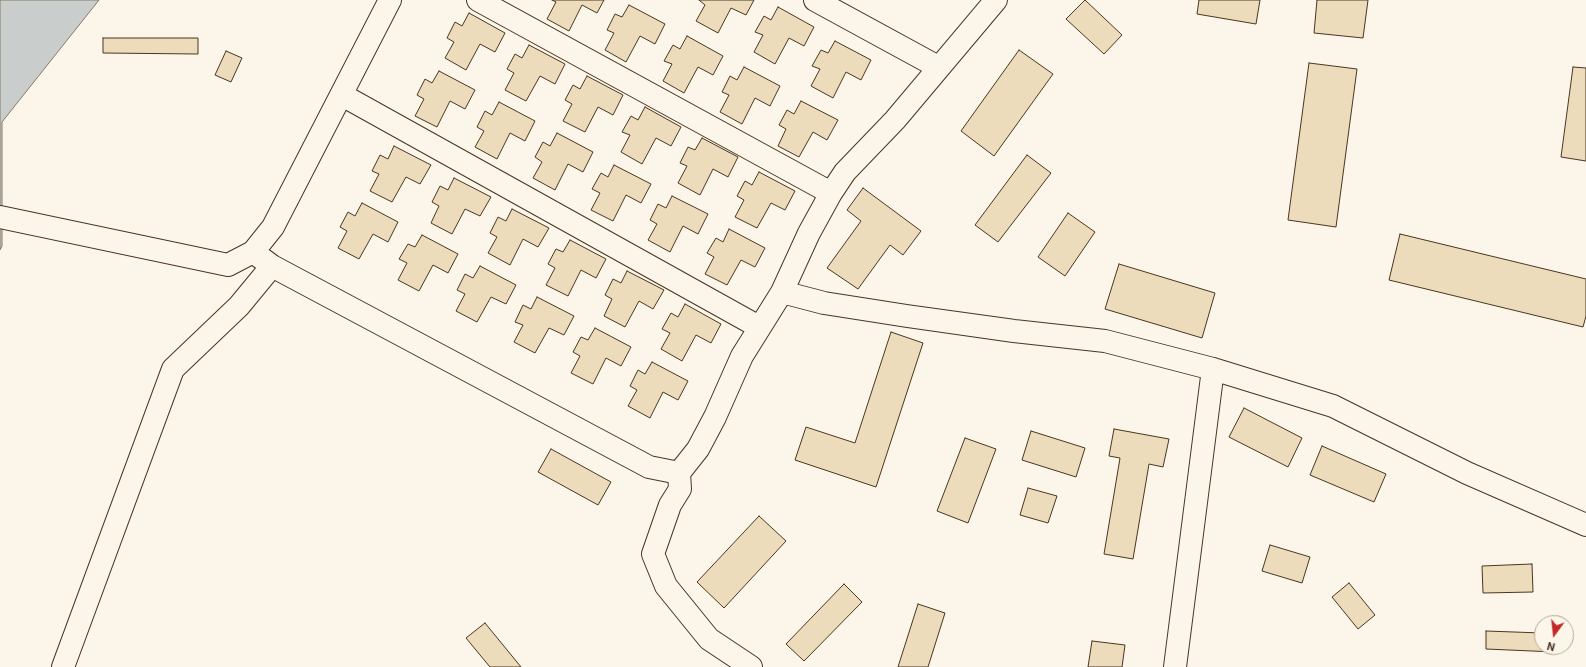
<!DOCTYPE html>
<style>
body{margin:0}
#map{position:relative;width:1586px;height:667px;overflow:hidden;background:#fbf6e9;font-family:Roboto,sans-serif}
canvas{display:block}
.north{position:absolute;left:1534px;top:615px;width:40px;height:40px;box-sizing:border-box;background:#fbf6e9;border:1px solid #b4a999;border-radius:50%;rotate:195deg;font-size:11px;font-weight:700;line-height:16px;text-align:center;color:#4a3520}
.north::after{content:'';display:block;margin:auto;width:14px;height:18px;background:#c62828;clip-path:polygon(50% 0,100% 100%,50% 72%,0 100%)}
</style>
<div id="map">
<canvas width="1586" height="667"></canvas>
<div class="north">N</div>
</div>
<script>
const ctx = document.querySelector('canvas').getContext('2d');
ctx.lineJoin = 'round';
function fillPath(path, color) { ctx.fillStyle = color; ctx.fill(path, 'evenodd'); }
const toPath = rows => new Path2D(rows.map(r => 'M' + r).join(''));
function stroke(path, color, width, dash) { ctx.strokeStyle = color; ctx.lineWidth = width; ctx.lineCap = dash ? 'butt' : 'round'; ctx.setLineDash(dash || []); ctx.stroke(path); }
const water = toPath([
 [0,0,99,0,2,122,2,246,0,250,0,0]
]);
fillPath(water, '#c9cecd');
stroke(water, '#887966', 1);
const building = toPath([
 [552,0,604,0,597,13,582,5,569,31,547,19,556,2,552,0],
 [699,0,754,0,746,15,731,8,718,33,696,21,705,5,699,0],
 [1085,0,1122,35,1104,54,1066,19,1085,0],
 [1199,0,1260,0,1256,24,1197,14,1199,0],
 [1317,0,1368,0,1363,38,1314,33,1317,0],
 [629,5,665,24,655,44,640,36,626,62,605,50,614,33,607,30,615,14,622,17,629,5],
 [778,7,814,27,804,46,789,38,775,64,754,52,763,35,755,32,764,16,771,20,778,7],
 [469,13,505,33,495,52,480,44,466,70,445,58,454,42,447,38,455,22,462,26,469,13],
 [687,36,723,56,713,75,698,67,684,93,663,81,672,64,664,61,673,45,680,49,687,36],
 [103,38,198,38,198,54,103,53,103,38],
 [835,41,871,60,861,80,846,72,833,98,811,86,820,69,812,66,821,50,828,53,835,41],
 [529,45,565,64,555,84,540,76,526,101,505,90,514,73,507,69,515,54,522,58,529,45],
 [1019,50,1053,74,994,156,961,131,1019,50],
 [226,51,242,58,231,82,215,75,226,51],
 [1309,63,1357,69,1336,227,1288,220,1309,63],
 [744,67,780,86,770,106,755,98,742,124,720,112,729,95,722,92,730,76,737,80,744,67],
 [1573,67,1586,68,1586,161,1561,157,1573,67],
 [439,71,475,90,465,109,450,101,437,127,415,116,424,99,417,95,425,79,432,83,439,71],
 [587,76,623,95,613,115,598,107,585,132,563,121,572,104,565,100,573,85,580,89,587,76],
 [801,101,838,120,827,140,813,132,799,157,778,146,786,129,779,125,787,110,794,114,801,101],
 [499,102,535,121,525,141,510,133,497,159,475,147,484,131,477,127,485,111,492,115,499,102],
 [645,107,681,127,671,146,656,138,642,164,621,152,630,135,622,132,631,116,638,120,645,107],
 [557,133,593,152,583,172,568,164,555,190,533,178,542,162,535,157,543,142,550,146,557,133],
 [702,138,738,157,728,177,713,169,700,195,678,183,687,166,680,163,688,147,695,150,702,138],
 [394,146,431,165,420,184,406,177,392,202,370,191,379,174,372,171,380,155,388,159,394,146],
 [1027,155,1051,173,998,242,975,225,1027,155],
 [614,165,651,184,641,203,626,195,613,221,591,210,600,193,592,189,601,173,608,177,614,165],
 [759,172,795,191,785,210,771,203,757,228,735,217,744,200,737,196,745,181,752,185,759,172],
 [454,178,491,197,480,216,465,209,452,234,431,223,439,206,432,202,440,186,448,190,454,178],
 [863,188,921,231,903,255,890,245,858,289,827,268,861,221,847,210,863,188],
 [672,196,708,214,698,234,683,226,670,252,648,240,657,224,650,220,658,204,666,208,672,196],
 [362,203,398,222,388,242,373,234,359,259,338,248,347,231,340,227,348,212,355,216,362,203],
 [512,209,549,228,538,247,523,239,510,265,488,253,497,237,490,233,498,217,506,221,512,209],
 [1068,213,1095,232,1065,276,1038,257,1068,213],
 [729,229,765,248,755,267,741,260,727,285,705,274,714,257,707,253,716,238,723,242,729,229],
 [1400,234,1586,279,1586,316,1583,327,1389,280,1400,234],
 [422,235,458,254,448,273,433,265,419,291,398,280,407,263,399,259,408,244,415,247,422,235],
 [570,240,606,259,596,278,581,270,568,296,546,285,555,268,548,264,556,249,563,252,570,240],
 [1119,264,1215,293,1202,338,1105,309,1119,264],
 [480,266,516,285,506,304,491,297,477,322,456,311,465,294,457,290,465,274,473,278,480,266],
 [627,271,664,290,653,309,639,301,625,327,604,316,612,299,605,295,613,279,621,283,627,271],
 [537,297,574,316,564,335,549,328,535,353,514,342,523,325,515,322,523,305,531,309,537,297],
 [685,304,721,324,711,343,696,335,682,361,661,349,670,333,662,329,671,313,678,317,685,304],
 [595,328,631,347,621,366,606,358,593,384,571,373,580,356,573,352,581,337,588,340,595,328],
 [891,332,923,343,876,487,795,460,806,427,855,443,891,332],
 [652,362,688,381,678,400,663,392,650,418,628,406,637,390,630,386,638,370,645,374,652,362],
 [1244,408,1302,438,1288,467,1229,437,1244,408],
 [1114,429,1169,439,1163,467,1149,464,1133,559,1104,554,1120,458,1109,456,1114,429],
 [1031,431,1085,448,1076,477,1022,460,1031,431],
 [965,438,996,449,968,523,937,511,965,438],
 [1322,446,1386,474,1374,502,1310,475,1322,446],
 [551,449,611,482,598,505,538,472,551,449],
 [1028,488,1057,496,1048,523,1020,515,1028,488],
 [759,516,786,541,724,608,697,582,759,516],
 [1270,545,1310,557,1302,583,1262,571,1270,545],
 [1532,564,1533,592,1483,593,1482,566,1532,564],
 [1349,583,1375,615,1358,629,1332,597,1349,583],
 [844,584,862,602,804,661,786,644,844,584],
 [918,604,945,613,928,667,898,667,918,604],
 [485,623,521,667,490,667,466,638,485,623],
 [1486,631,1542,633,1542,647,1555,647,1555,652,1486,649,1486,631],
 [1092,641,1125,645,1122,667,1088,667,1092,641]
]);
fillPath(building, '#ecdcbc');
stroke(building, '#4a3520', 1);
const minor = toPath([
 [478,0,831,193],
 [815,0,938,67],
 [342,95,759,327],
 [0,217,228,265,253,252,273,227,390,0],
 [253,252,272,266,649,467,679,473,698,449,715,417,742,356,782,292,809,233,831,193,845,172,895,120,996,0],
 [782,292,824,303,907,316,1014,331,1105,341,1213,369,1333,406,1467,473,1586,525],
 [679,473,680,489,670,505,653,554,666,586,709,639,751,667],
 [63,667,173,369,239,306,272,266],
 [1175,667,1213,369]
]);
stroke(minor, '#4a3520', 24);
stroke(minor, '#fbf6e9', 22);
</script>
